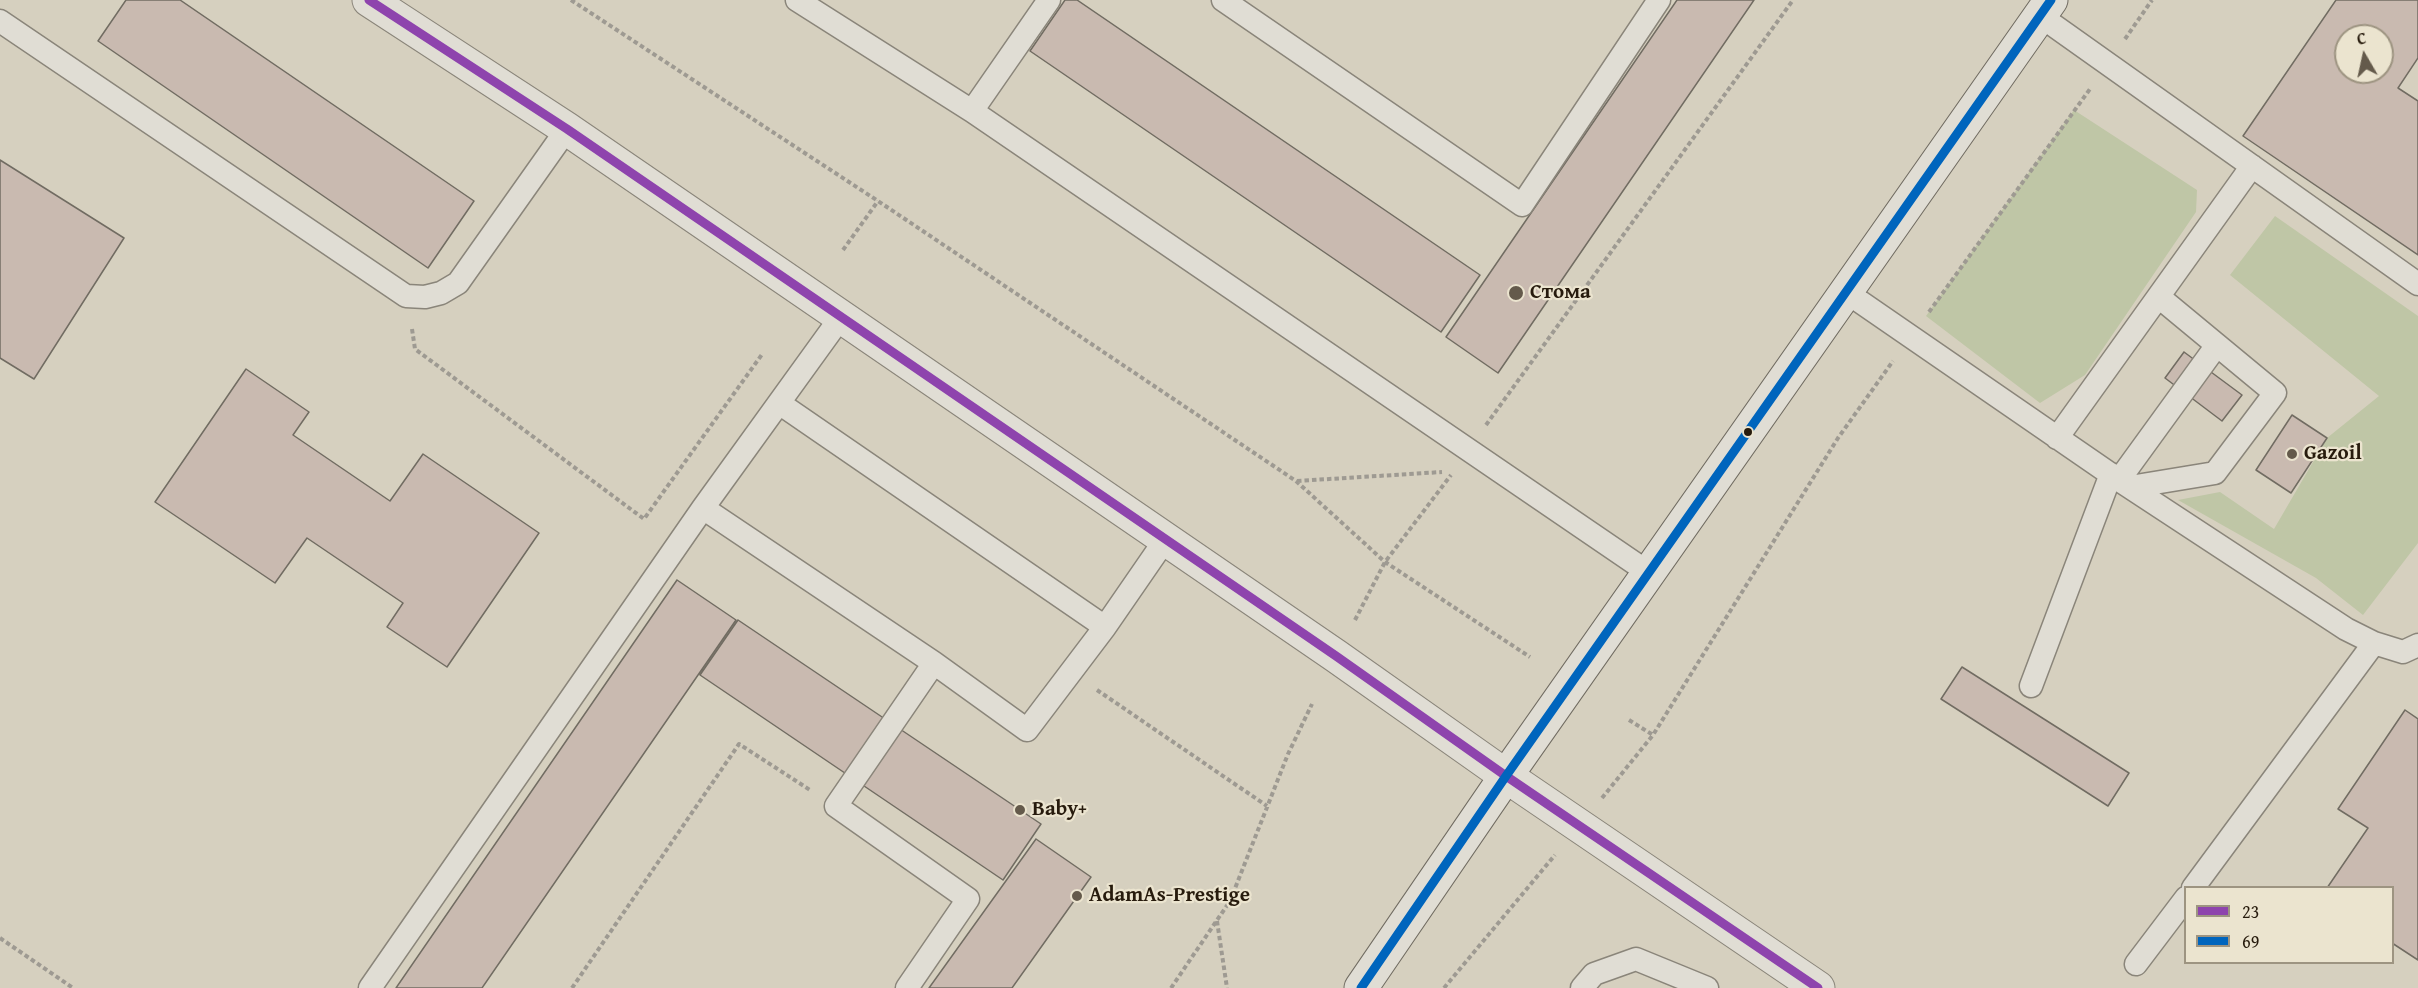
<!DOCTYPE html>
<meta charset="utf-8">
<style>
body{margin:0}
#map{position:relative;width:2418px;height:988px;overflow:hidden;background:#d6d0bf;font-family:"Gentium Book Plus",serif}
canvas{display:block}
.legend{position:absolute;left:2184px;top:886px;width:210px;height:78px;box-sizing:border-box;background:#ebe4cf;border:2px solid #9d9481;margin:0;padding:8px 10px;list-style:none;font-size:18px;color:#271b0d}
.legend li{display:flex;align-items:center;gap:12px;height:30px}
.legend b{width:30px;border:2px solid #9d9481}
.north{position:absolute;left:2334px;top:24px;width:60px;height:60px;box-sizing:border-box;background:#ebe4cf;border:2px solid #9d9481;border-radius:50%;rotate:351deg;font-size:16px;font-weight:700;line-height:24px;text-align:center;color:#271b0d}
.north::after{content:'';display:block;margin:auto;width:21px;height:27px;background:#645a4b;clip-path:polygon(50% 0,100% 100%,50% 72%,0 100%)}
</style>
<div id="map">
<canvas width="2418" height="988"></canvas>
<ul class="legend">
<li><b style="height:8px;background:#8e44ad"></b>23</li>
<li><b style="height:8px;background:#0065bd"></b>69</li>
</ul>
<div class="north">С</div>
</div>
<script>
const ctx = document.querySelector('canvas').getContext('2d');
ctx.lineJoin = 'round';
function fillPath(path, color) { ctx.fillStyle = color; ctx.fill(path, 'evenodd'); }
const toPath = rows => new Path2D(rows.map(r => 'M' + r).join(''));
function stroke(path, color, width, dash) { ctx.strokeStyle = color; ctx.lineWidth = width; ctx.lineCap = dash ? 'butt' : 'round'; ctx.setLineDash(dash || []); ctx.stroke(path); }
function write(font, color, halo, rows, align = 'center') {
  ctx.font = font + ' "Gentium Book Plus",serif'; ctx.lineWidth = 4.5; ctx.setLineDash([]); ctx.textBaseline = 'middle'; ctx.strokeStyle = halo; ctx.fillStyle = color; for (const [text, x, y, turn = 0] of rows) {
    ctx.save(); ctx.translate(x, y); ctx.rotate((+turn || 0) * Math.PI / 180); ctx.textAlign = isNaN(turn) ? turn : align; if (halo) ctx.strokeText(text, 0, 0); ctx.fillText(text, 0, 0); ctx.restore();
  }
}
fillPath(toPath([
 [2074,110,2197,190,2196,212,2085,375,2040,403,1926,316],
 [2275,216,2418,316,2418,543,2363,615,2316,578,2178,500,2220,492,2274,529,2327,438,2379,396,2230,275]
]), '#bfc6a6');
const building = toPath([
 [126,0,180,0,474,201,428,268,98,41,126,0],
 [1065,0,1077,0,1480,275,1441,332,1030,51,1065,0],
 [1677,0,1754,0,1498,373,1446,337,1677,0],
 [2336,0,2418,0,2418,58,2398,88,2418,101,2418,255,2243,136,2336,0],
 [2346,36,2382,36,2382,72,2346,72,2346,36],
 [0,160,124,238,34,379,0,358,0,160],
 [2184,352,2242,395,2222,421,2165,378,2184,352],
 [246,369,309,412,293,435,390,501,423,454,539,533,447,667,387,627,403,603,307,538,275,583,155,502,246,369],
 [2292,415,2327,438,2291,493,2256,470,2292,415],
 [677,580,736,620,482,988,396,988,677,580],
 [738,620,1041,824,1003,880,700,675,738,620],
 [1962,667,2129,773,2108,806,1941,699,1962,667],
 [2405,710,2418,719,2418,960,2392,943,2392,888,2327,888,2368,828,2338,809,2405,710],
 [1036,839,1091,877,1012,988,929,988,1036,839]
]);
fillPath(building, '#c9bab0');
stroke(building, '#716c62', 1.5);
const service = toPath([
 [797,0,972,111,1649,573],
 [1223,0,1522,205,1659,0],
 [2039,15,2418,284],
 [0,21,406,296,425,297,441,293,458,283,567,129],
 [972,111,1049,0],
 [1846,292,2119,480,2346,629,2374,643,2403,652,2418,645],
 [779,403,1105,627],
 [2057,438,2252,166],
 [2119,480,2217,345],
 [2130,487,2215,473,2275,393,2159,297],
 [703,508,934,663,1027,730,1105,627,1165,540],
 [2031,686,2111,474],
 [2193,888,2374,643],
 [2136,964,2186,898],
 [370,988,703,508,841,317],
 [907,988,968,899,836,806,934,663],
 [1582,988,1594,974,1636,959,1707,988]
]);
const minor = toPath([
 [1506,776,1818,988]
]);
const tertiary = toPath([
 [369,0,567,129,1336,656,1506,776]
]);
const secondary = toPath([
 [1361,988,1506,776,2051,0]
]);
stroke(service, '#8a857a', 25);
stroke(minor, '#8a857a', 35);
stroke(tertiary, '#8a857a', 35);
stroke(secondary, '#716c62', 35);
stroke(toPath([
 [571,0,878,201,1296,481,1385,562,1530,657],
 [2125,39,2152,0],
 [843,250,878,201],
 [1929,312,2090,89],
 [412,329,415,349,644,519,763,353],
 [1486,425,1793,0],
 [1297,481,1442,472],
 [1355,620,1385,562,1451,475],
 [1097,690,1267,806],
 [1629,720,1653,735,1838,438,1893,361],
 [1602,798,1653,735],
 [1217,921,1227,988],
 [0,938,73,988],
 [572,988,739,744,810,790],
 [1171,988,1230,901,1288,754,1312,704],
 [1444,988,1555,855]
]), '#9e9a92', 4, [4.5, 3]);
stroke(service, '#e0ddd4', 22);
stroke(minor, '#e0ddd4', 33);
stroke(tertiary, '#e0ddd4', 33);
stroke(secondary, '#e0ddd4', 33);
stroke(toPath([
 [369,0,567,129,1336,656,1506,776,1818,988]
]), '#8e44ad', 9);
stroke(toPath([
 [1361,988,1506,776,2051,0]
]), '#0065bd', 9);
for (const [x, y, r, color] of [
 [1516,293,8,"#645a4b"],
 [1748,432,5,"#271b0d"],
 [2292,454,6,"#645a4b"],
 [1020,810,6,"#645a4b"],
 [1077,896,6,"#645a4b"]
]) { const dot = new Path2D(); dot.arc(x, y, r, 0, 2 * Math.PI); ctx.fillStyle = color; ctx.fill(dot); stroke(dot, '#ebe4cf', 2); }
write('bold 21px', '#271b0d', '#ebe4cf', [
 ["Стома",1530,293],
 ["Gazoil",2304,454],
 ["Baby+",1032,810],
 ["AdamAs-Prestige",1089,896]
], 'left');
</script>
